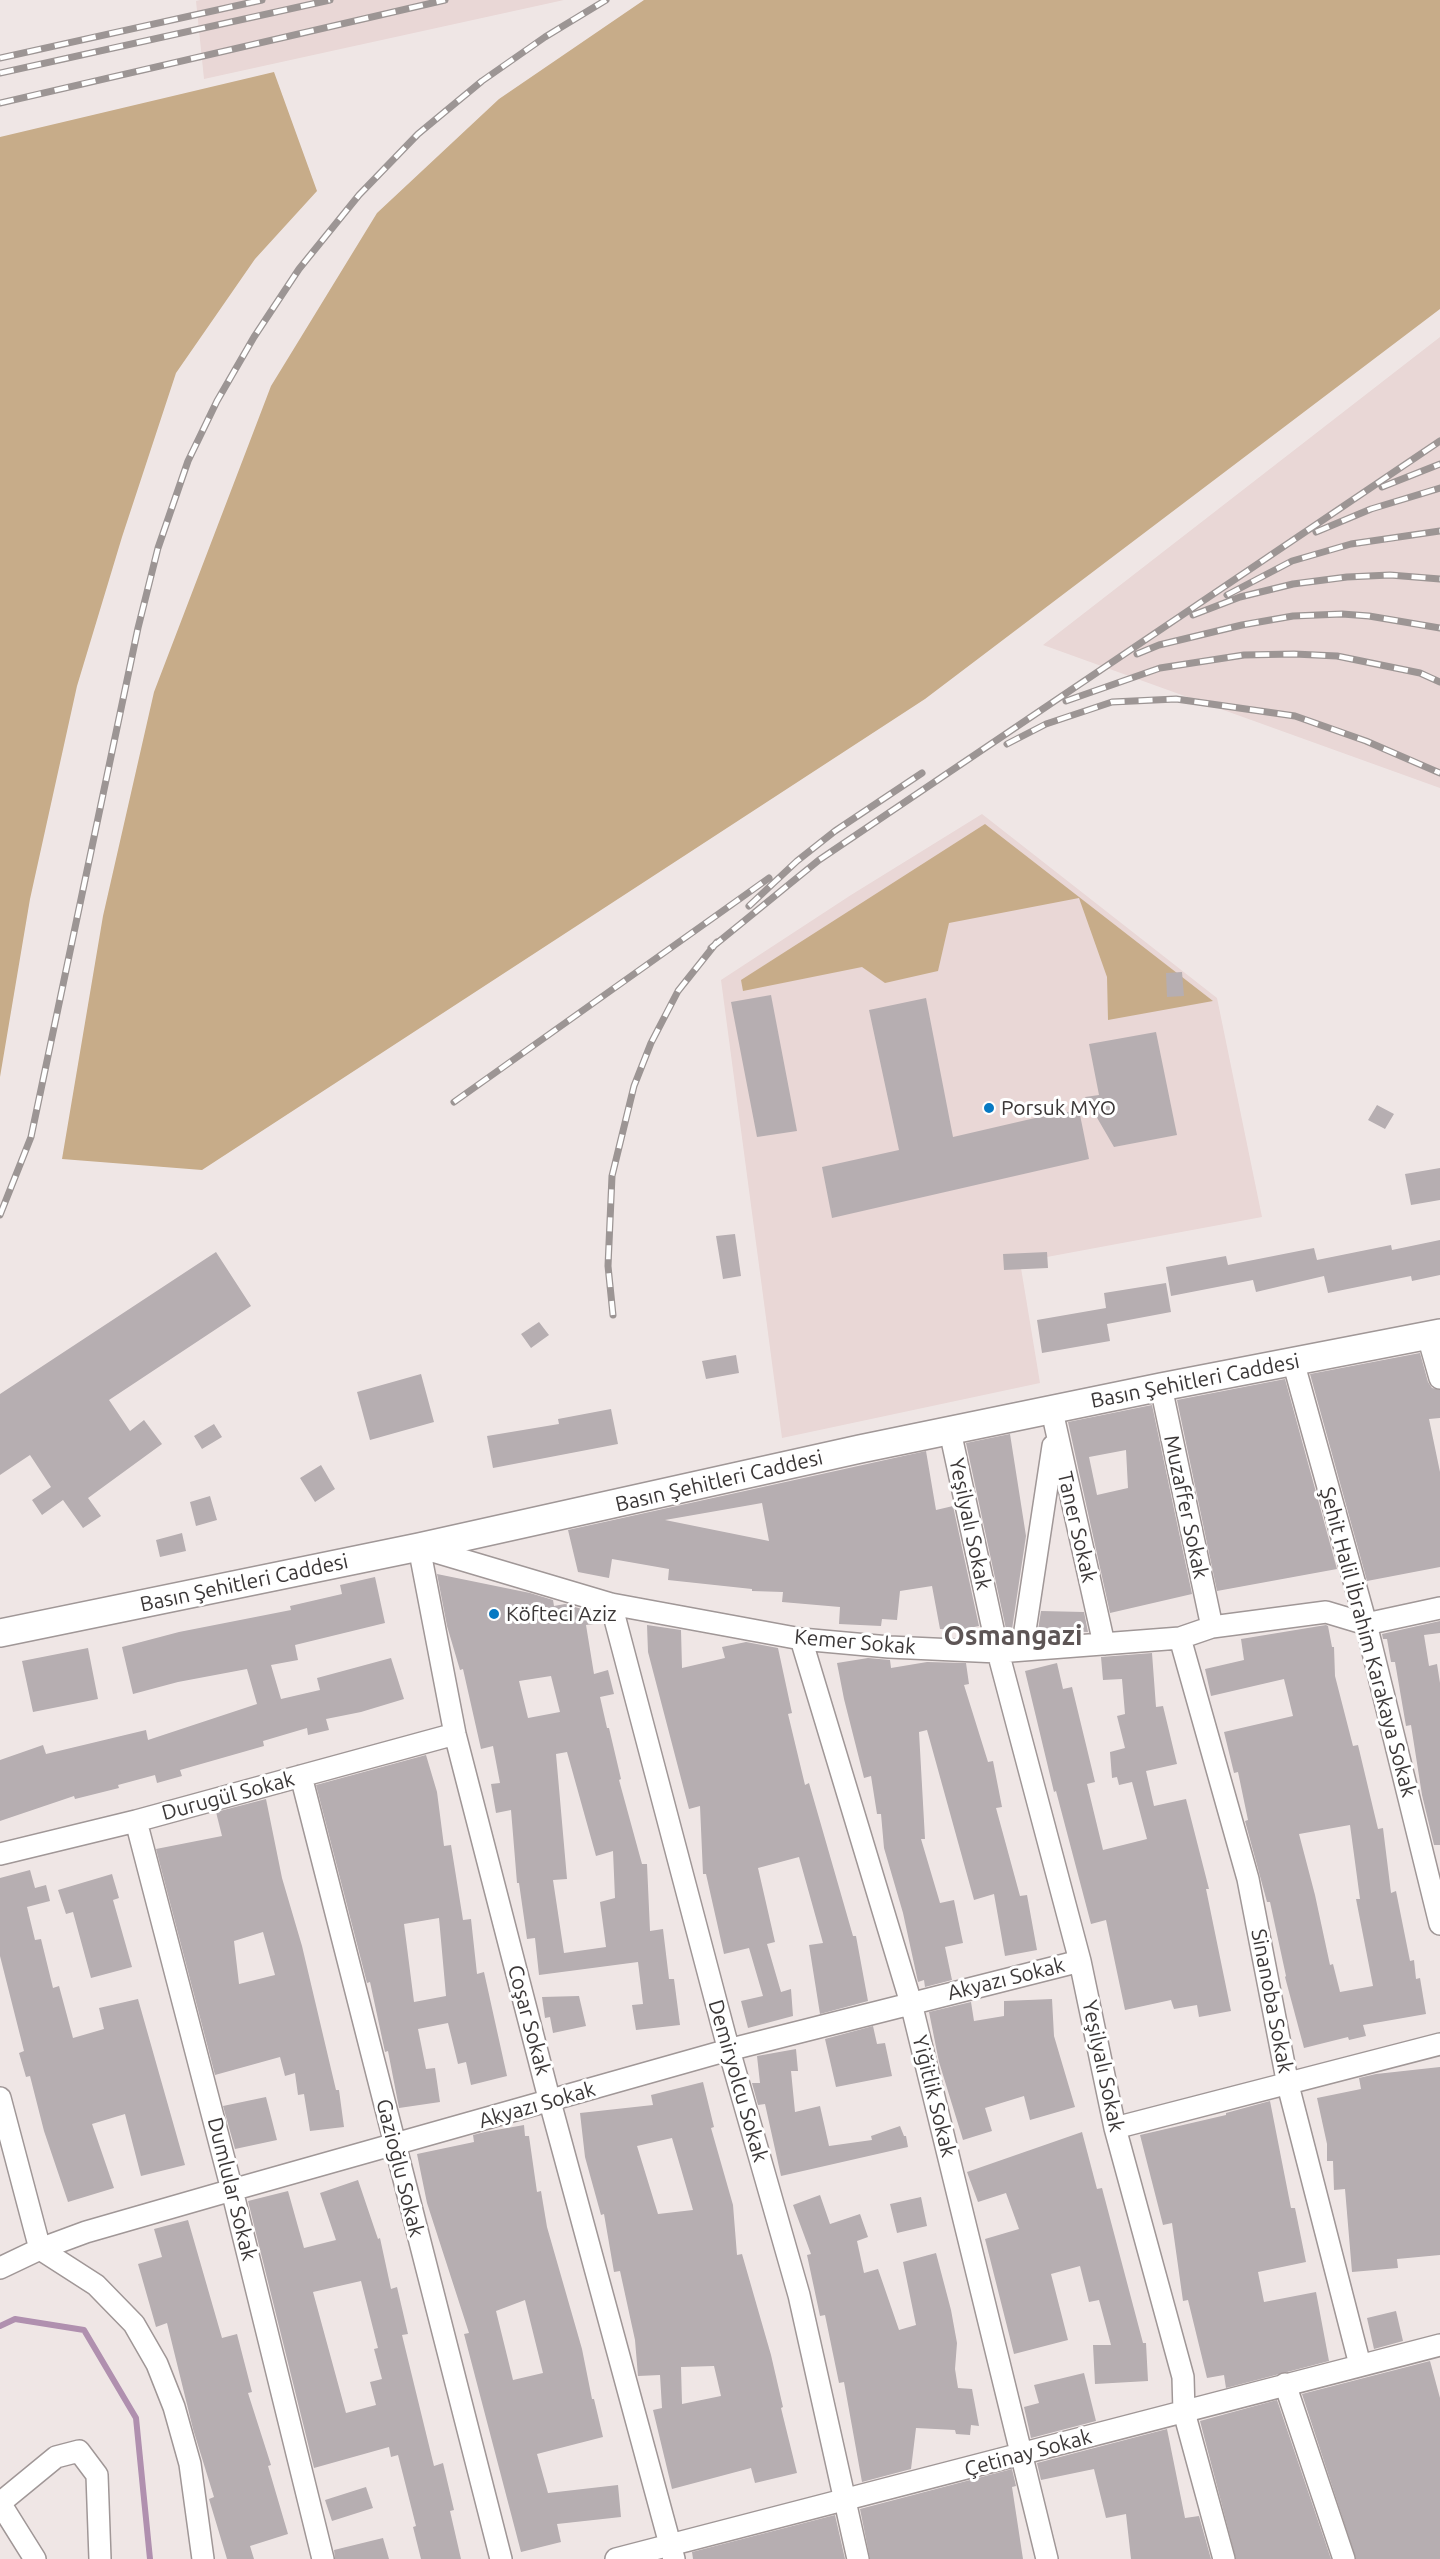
<!DOCTYPE html>
<meta charset="utf-8">
<style>
body{margin:0}
canvas{display:block;background:#efe6e5}
</style>
<canvas width="1440" height="2559"></canvas>
<script>
const ctx = document.querySelector('canvas').getContext('2d');
ctx.lineJoin = 'round';
function fillPath(path, color) { ctx.fillStyle = color; ctx.fill(path, 'evenodd'); }
const toPath = rows => new Path2D(rows.map(r => 'M' + r).join(''));
function stroke(path, color, width, dash) { ctx.strokeStyle = color; ctx.lineWidth = width; ctx.lineCap = dash ? 'butt' : 'round'; ctx.setLineDash(dash || []); ctx.stroke(path); }
function write(font, color, halo, rows, align = 'center') {
  ctx.font = font + ' Ubuntu,sans-serif'; ctx.lineWidth = 6; ctx.setLineDash([]); ctx.textBaseline = 'middle'; ctx.strokeStyle = halo; ctx.fillStyle = color; for (const [text, x, y, turn = 0] of rows) {
    ctx.save(); ctx.translate(x, y); ctx.rotate((+turn || 0) * Math.PI / 180); ctx.textAlign = isNaN(turn) ? turn : align; if (halo) ctx.strokeText(text, 0, 0); ctx.fillText(text, 0, 0); ctx.restore();
  }
}
fillPath(toPath([
 [200,0,564,0,204,79,196,1],
 [1440,337,1440,788,1043,645],
 [982,814,1217,998,1262,1217,1020,1262,1040,1383,782,1438,721,980,851,895]
]), '#e9d7d6');
fillPath(toPath([
 [644,0,1440,0,1440,309,925,699,202,1170,62,1159,103,916,154,692,271,386,377,213,499,99],
 [274,72,317,191,255,259,176,373,122,537,77,686,30,899,0,1077,0,137],
 [985,824,1213,1001,1108,1020,1107,977,1079,898,949,923,938,971,885,983,862,967,743,991,741,980]
]), '#c7ac89');
stroke(toPath([
 [0,2326,15,2319,84,2330,136,2418,150,2559]
]), '#b090af', 6);
fillPath(toPath([
 [1182,972,1184,996,1167,997,1166,973],
 [771,995,797,1131,757,1137,731,1002],
 [926,998,953,1137,1035,1118,1079,1110,1089,1159,832,1218,822,1167,899,1150,869,1010],
 [1156,1032,1177,1135,1114,1147,1085,1097,1099,1095,1089,1044],
 [1377,1105,1394,1114,1385,1129,1368,1120],
 [1440,1168,1440,1200,1411,1205,1405,1174],
 [735,1234,741,1276,723,1279,716,1236],
 [1440,1240,1440,1275,1412,1281,1411,1276,1328,1293,1324,1276,1256,1292,1253,1280,1171,1296,1166,1267,1226,1256,1228,1265,1314,1248,1317,1260,1391,1245,1392,1250],
 [216,1252,251,1306,109,1400,130,1431,144,1420,162,1444,88,1498,101,1516,83,1528,63,1500,42,1515,32,1500,51,1487,30,1455,0,1475,0,1394],
 [1047,1252,1048,1268,1004,1270,1003,1254],
 [1166,1283,1171,1312,1107,1324,1110,1341,1042,1353,1037,1320,1106,1308,1104,1293],
 [539,1322,549,1335,531,1348,521,1334],
 [1420,1353,1428,1382,1432,1388,1440,1390,1440,1418,1429,1419,1440,1472,1440,1567,1367,1581,1310,1374],
 [736,1355,739,1373,706,1379,702,1361],
 [421,1374,434,1422,370,1440,357,1392],
 [1285,1379,1337,1569,1217,1591,1177,1400],
 [1152,1405,1192,1594,1110,1613,1068,1422],
 [1126,1450,1128,1488,1097,1495,1089,1457],
 [611,1409,618,1444,493,1468,487,1436,559,1424,558,1419],
 [214,1424,222,1437,202,1449,194,1436],
 [1010,1434,1026,1536,1012,1629,1006,1629,966,1443],
 [926,1451,936,1510,953,1506,979,1626,960,1630,940,1629,932,1586,900,1591,897,1620,882,1619,881,1626,839,1624,840,1607,782,1602,783,1592,752,1591,752,1589,668,1580,669,1569,612,1559,609,1578,578,1572,568,1530],
 [762,1503,769,1541,665,1520],
 [321,1465,335,1489,315,1502,300,1478],
 [210,1496,217,1520,196,1526,190,1502],
 [182,1533,186,1551,160,1557,156,1540],
 [437,1574,530,1593,553,1600,554,1606,565,1604,592,1612,594,1624,586,1625,594,1674,608,1670,614,1694,600,1697,607,1728,609,1728,621,1779,619,1780,642,1864,647,1864,650,1931,663,1929,669,1979,674,1979,680,2025,636,2030,632,2005,643,2004,638,1962,539,1975,535,1938,527,1939,519,1883,517,1883,511,1810,496,1813,491,1784,500,1783,493,1746,481,1749,463,1669,460,1670,447,1626],
 [551,1676,560,1712,528,1718,519,1681],
 [567,1752,596,1856,613,1851,615,1898,600,1902,606,1947,564,1953,553,1880,567,1879,556,1754],
 [375,1577,385,1623,295,1645,298,1660,271,1665,281,1699,320,1690,317,1678,391,1658,404,1699,361,1712,326,1719,329,1730,308,1735,307,1728,263,1741,264,1746,180,1770,182,1776,157,1783,155,1775,118,1785,119,1788,75,1799,74,1796,0,1821,0,1760,43,1745,46,1754,146,1730,148,1740,257,1704,247,1669,178,1682,133,1694,122,1647,179,1632,291,1610,290,1606,342,1594,340,1585],
 [1041,1611,1084,1612,1088,1632,1038,1630],
 [1440,1621,1440,1633,1424,1635,1429,1666,1437,1664,1440,1683,1440,1845,1434,1845,1422,1795,1411,1725,1406,1726,1395,1662,1391,1662,1387,1639,1383,1639,1382,1634],
 [647,1625,681,1630,682,1668,725,1658,722,1647,746,1642,778,1648,792,1713,788,1714,805,1785,809,1783,853,1936,856,1936,868,2001,820,2014,809,1945,823,1943,799,1857,758,1868,775,1942,767,1944,781,1992,791,1989,793,2016,748,2028,741,2001,763,1996,749,1948,724,1954,706,1874,703,1874,700,1806,689,1809,648,1652],
 [1326,1625,1328,1626,1332,1647,1334,1647,1335,1676,1353,1746,1358,1745,1378,1829,1383,1828,1391,1893,1396,1891,1410,1961,1414,1960,1416,1979,1420,1978,1426,2014,1363,2025,1366,2036,1349,2040,1348,2037,1304,2048,1285,1977,1286,1976,1270,1902,1267,1902,1245,1821,1248,1820,1238,1772,1234,1773,1224,1732,1293,1716,1284,1679,1211,1696,1205,1669,1244,1660,1241,1639],
 [1350,1825,1360,1899,1356,1899,1373,1986,1340,1992,1333,1964,1330,1965,1315,1895,1299,1834],
 [88,1648,98,1699,33,1712,22,1661],
 [1152,1653,1156,1707,1163,1706,1177,1764,1146,1771,1154,1806,1186,1799,1209,1889,1206,1889,1231,2011,1199,2017,1197,2005,1174,2009,1171,2000,1125,2010,1106,1920,1091,1924,1056,1791,1054,1792,1025,1671,1057,1663,1063,1689,1072,1687,1095,1782,1087,1784,1103,1850,1147,1839,1132,1782,1119,1785,1117,1777,1112,1778,1110,1752,1125,1748,1117,1716,1125,1714,1122,1679,1103,1680,1101,1657],
 [868,1658,890,1660,891,1668,927,1662,966,1663,969,1684,964,1685,988,1762,993,1761,1002,1807,996,1808,1020,1896,1027,1895,1037,1950,1005,1956,994,1894,974,1900,927,1730,919,1732,925,1839,921,1839,940,1903,954,1900,963,1943,945,1947,952,1980,925,1987,924,1980,918,1982,903,1913,884,1848,881,1814,877,1814,871,1776,864,1778,844,1699,837,1663],
 [426,1755,437,1792,444,1846,451,1845,463,1920,471,1919,477,1974,484,1972,507,2076,471,2085,466,2062,458,2064,448,2023,418,2029,426,2069,435,2068,440,2102,399,2108,388,2051,385,2052,370,1982,367,1983,316,1785],
 [439,1918,446,1996,414,2002,404,1924],
 [266,1799,282,1878,302,1946,336,2090,339,2090,344,2127,310,2131,304,2094,298,2095,295,2073,285,2076,280,2057,215,2075,156,1849,222,1836,216,1812],
 [263,1932,275,1975,239,1984,234,1941],
 [30,1870,35,1888,46,1885,50,1901,27,1907,35,1940,41,1939,53,1988,59,1986,73,2038,104,2029,99,2008,138,1999,185,2165,141,2176,125,2114,92,2124,114,2188,68,2202,44,2131,30,2076,26,2077,19,2053,24,2051,0,1956,0,1878],
 [112,1874,119,1898,113,1900,132,1967,91,1978,73,1912,66,1914,58,1890],
 [579,1996,586,2026,553,2033,550,2017,545,2018,542,1997],
 [1052,1999,1054,2036,1075,2107,1030,2120,1024,2096,985,2108,992,2131,963,2140,939,2062,929,2012,971,2002,974,2021,1004,2016,1004,2001],
 [873,2026,877,2044,885,2043,892,2076,836,2087,825,2039],
 [796,2049,798,2071,791,2071,795,2112,820,2106,829,2146,872,2140,871,2136,900,2126,904,2136,906,2136,908,2147,781,2176,765,2104,758,2105,752,2083,760,2083,757,2056],
 [1440,2067,1440,2255,1397,2259,1398,2268,1352,2272,1345,2189,1334,2190,1333,2161,1327,2161,1327,2144,1317,2098,1361,2089,1359,2078,1376,2074],
 [703,2082,714,2127,711,2128,733,2205,737,2255,742,2254,771,2355,783,2407,781,2408,797,2473,755,2483,751,2468,672,2489,653,2410,662,2408,660,2375,638,2376,635,2340,620,2271,614,2272,604,2214,601,2215,585,2157,580,2113,653,2105,651,2095],
 [672,2138,693,2210,658,2214,637,2146],
 [714,2366,721,2396,682,2404,681,2367],
 [266,2097,277,2140,235,2149,223,2106],
 [1270,2101,1291,2208,1295,2208,1306,2262,1258,2272,1264,2302,1316,2292,1329,2361,1226,2388,1224,2375,1207,2378,1188,2300,1183,2301,1172,2223,1163,2225,1140,2135,1226,2115,1226,2113],
 [524,2125,525,2136,529,2136,537,2192,541,2191,547,2227,582,2349,592,2399,594,2399,603,2437,537,2454,548,2493,618,2485,621,2517,557,2524,561,2542,521,2552,464,2334,469,2333,427,2203,417,2154,474,2142,473,2135,485,2132],
 [525,2300,543,2373,513,2380,496,2311],
 [1082,2132,1097,2189,1102,2188,1143,2343,1146,2343,1148,2381,1095,2384,1093,2345,1111,2345,1099,2300,1089,2302,1080,2266,1051,2274,1068,2340,1014,2354,985,2239,1019,2229,1006,2193,978,2202,967,2172],
 [358,2180,378,2239,380,2238,391,2289,397,2287,408,2334,402,2335,434,2466,443,2463,454,2510,450,2511,461,2559,421,2559,413,2527,416,2526,398,2455,391,2457,389,2447,314,2468,248,2201,288,2191,304,2248,336,2240,320,2193],
 [361,2281,378,2348,374,2349,382,2379,370,2382,376,2405,346,2413,313,2292],
 [820,2195,830,2224,860,2214,868,2237,857,2241,864,2273,878,2269,899,2330,916,2325,903,2262,936,2253,951,2310,957,2343,955,2369,958,2388,972,2389,979,2426,971,2425,970,2435,956,2434,955,2430,916,2428,911,2469,862,2482,844,2382,839,2383,825,2315,820,2316,807,2255,811,2254,793,2205],
 [921,2197,927,2226,897,2233,890,2204],
 [188,2220,222,2338,237,2334,252,2392,248,2393,271,2465,268,2466,288,2534,250,2546,254,2559,227,2559,209,2499,214,2497,193,2429,167,2323,156,2327,138,2264,162,2257,154,2229],
 [1396,2311,1403,2341,1374,2349,1367,2318],
 [1430,2361,1440,2398,1440,2559,1356,2559,1302,2394],
 [1084,2373,1096,2421,1031,2438,1024,2407,1039,2403,1034,2385],
 [1277,2400,1331,2559,1236,2559,1200,2421],
 [1167,2429,1185,2518,1199,2516,1211,2559,1131,2559,1126,2514,1106,2518,1094,2469,1041,2480,1037,2463],
 [1012,2469,1016,2486,1012,2487,1023,2559,870,2559,860,2509],
 [366,2487,373,2508,332,2521,325,2500],
 [835,2515,845,2559,693,2559,692,2552],
 [383,2538,389,2559,335,2559,334,2550]
]), '#b6aeb1');
const minor = toPath([
 [1428,1336,1440,1378],
 [1293,1361,1366,1624,1440,1924],
 [1161,1387,1212,1627],
 [1052,1411,1104,1644],
 [950,1431,998,1652,1080,1961,1115,2128,1183,2377,1184,2412,1224,2559],
 [611,1604,725,2036,799,2295,858,2559],
 [1180,1638,1248,1879,1288,2085,1360,2365],
 [801,1639,911,2003,1047,2559],
 [1022,1650,1053,1446],
 [301,1776,501,2559],
 [136,1821,232,2190,323,2559],
 [0,1854,136,1821,455,1734],
 [0,2098,40,2249],
 [1115,2128,1440,2044],
 [40,2249,96,2285,134,2324,157,2364,174,2407,190,2464,203,2559],
 [0,2268,40,2249,86,2232,232,2190,728,2050,1080,1961],
 [1285,2384,1344,2559],
 [0,2503,56,2457,79,2451,97,2475,100,2559],
 [0,2503,35,2559],
 [616,2559,1440,2345],
 [674,2559,550,2102,455,1734,419,1547,611,1604,801,1639,889,1647,998,1652,1180,1638,1212,1627,1326,1612,1366,1624,1440,1608]
]);
const major = toPath([
 [0,1633,419,1547,860,1449,1161,1387,1440,1333]
]);
stroke(minor, '#a09797', 24);
stroke(major, '#a09797', 30);
stroke(minor, '#fff', 21);
stroke(major, '#fff', 27);
const rail = toPath([
 [0,58,262,0],
 [0,73,330,0],
 [0,103,445,0],
 [1382,487,1440,464],
 [1316,532,1371,509,1440,488],
 [1227,595,1292,561,1351,544,1440,531],
 [1193,615,1240,597,1293,584,1347,577,1390,575,1440,579],
 [1137,654,1159,645,1242,625,1293,616,1342,614,1369,616,1440,628],
 [1066,701,1160,668,1244,655,1294,654,1337,656,1420,673,1440,682],
 [1007,744,1046,724,1112,702,1176,699,1295,716,1366,741,1440,773],
 [749,906,797,861,835,831,922,773],
 [711,948,819,860,1440,441],
 [454,1102,769,878],
 [0,1215,31,1137,138,628,158,548,188,461,217,401,254,337,299,269,359,195,418,134,482,81,545,37,606,0],
 [613,1315,608,1266,612,1176,634,1086,651,1043,678,991,717,942]
]);
stroke(rail, '#9c9594', 7);
stroke(rail, '#fff', 4.5, [14]);
for (const [x, y, r, color] of [
 [989,1108,6,"#0779c3"],
 [494,1614,6,"#0779c3"]
]) { const dot = new Path2D(); dot.arc(x, y, r, 0, 2 * Math.PI); ctx.fillStyle = color; ctx.fill(dot); stroke(dot, '#fff', 2); }
write('21px', '#3b3737', '#fff', [
 ["Porsuk MYO",1001,1108],
 ["Köfteci Aziz",506,1614]
], 'left');
write('21px', '#3b3737', '#fff', [
 ["Basın Şehitleri Caddesi",1195,1381,-11],
 ["Basın Şehitleri Caddesi",719,1481,-13],
 ["Muzaffer Sokak",1186,1507,78],
 ["Yeşilyalı Sokak",970,1524,78],
 ["Taner Sokak",1077,1527,77],
 ["Basın Şehitleri Caddesi",244,1583,-12],
 ["Kemer Sokak",855,1642,5],
 ["Şehit Halil İbrahim Karakaya Sokak",1368,1642,75],
 ["Durugül Sokak",228,1796,-15],
 ["Akyazı Sokak",1006,1979,-14],
 ["Sinanoba Sokak",1272,2001,79],
 ["Coşar Sokak",529,2020,75],
 ["Yeşilyalı Sokak",1103,2066,78],
 ["Demiryolcu Sokak",738,2081,74],
 ["Yiğitlik Sokak",934,2096,76],
 ["Akyazı Sokak",537,2105,-16],
 ["Gazioğlu Sokak",400,2168,76],
 ["Dumlular Sokak",232,2189,76],
 ["Çetinay Sokak",1028,2453,-15]
]);
write('bold 27px', '#5d5555', '#fff', [
 ["Osmangazi",1013,1636]
]);
</script>
